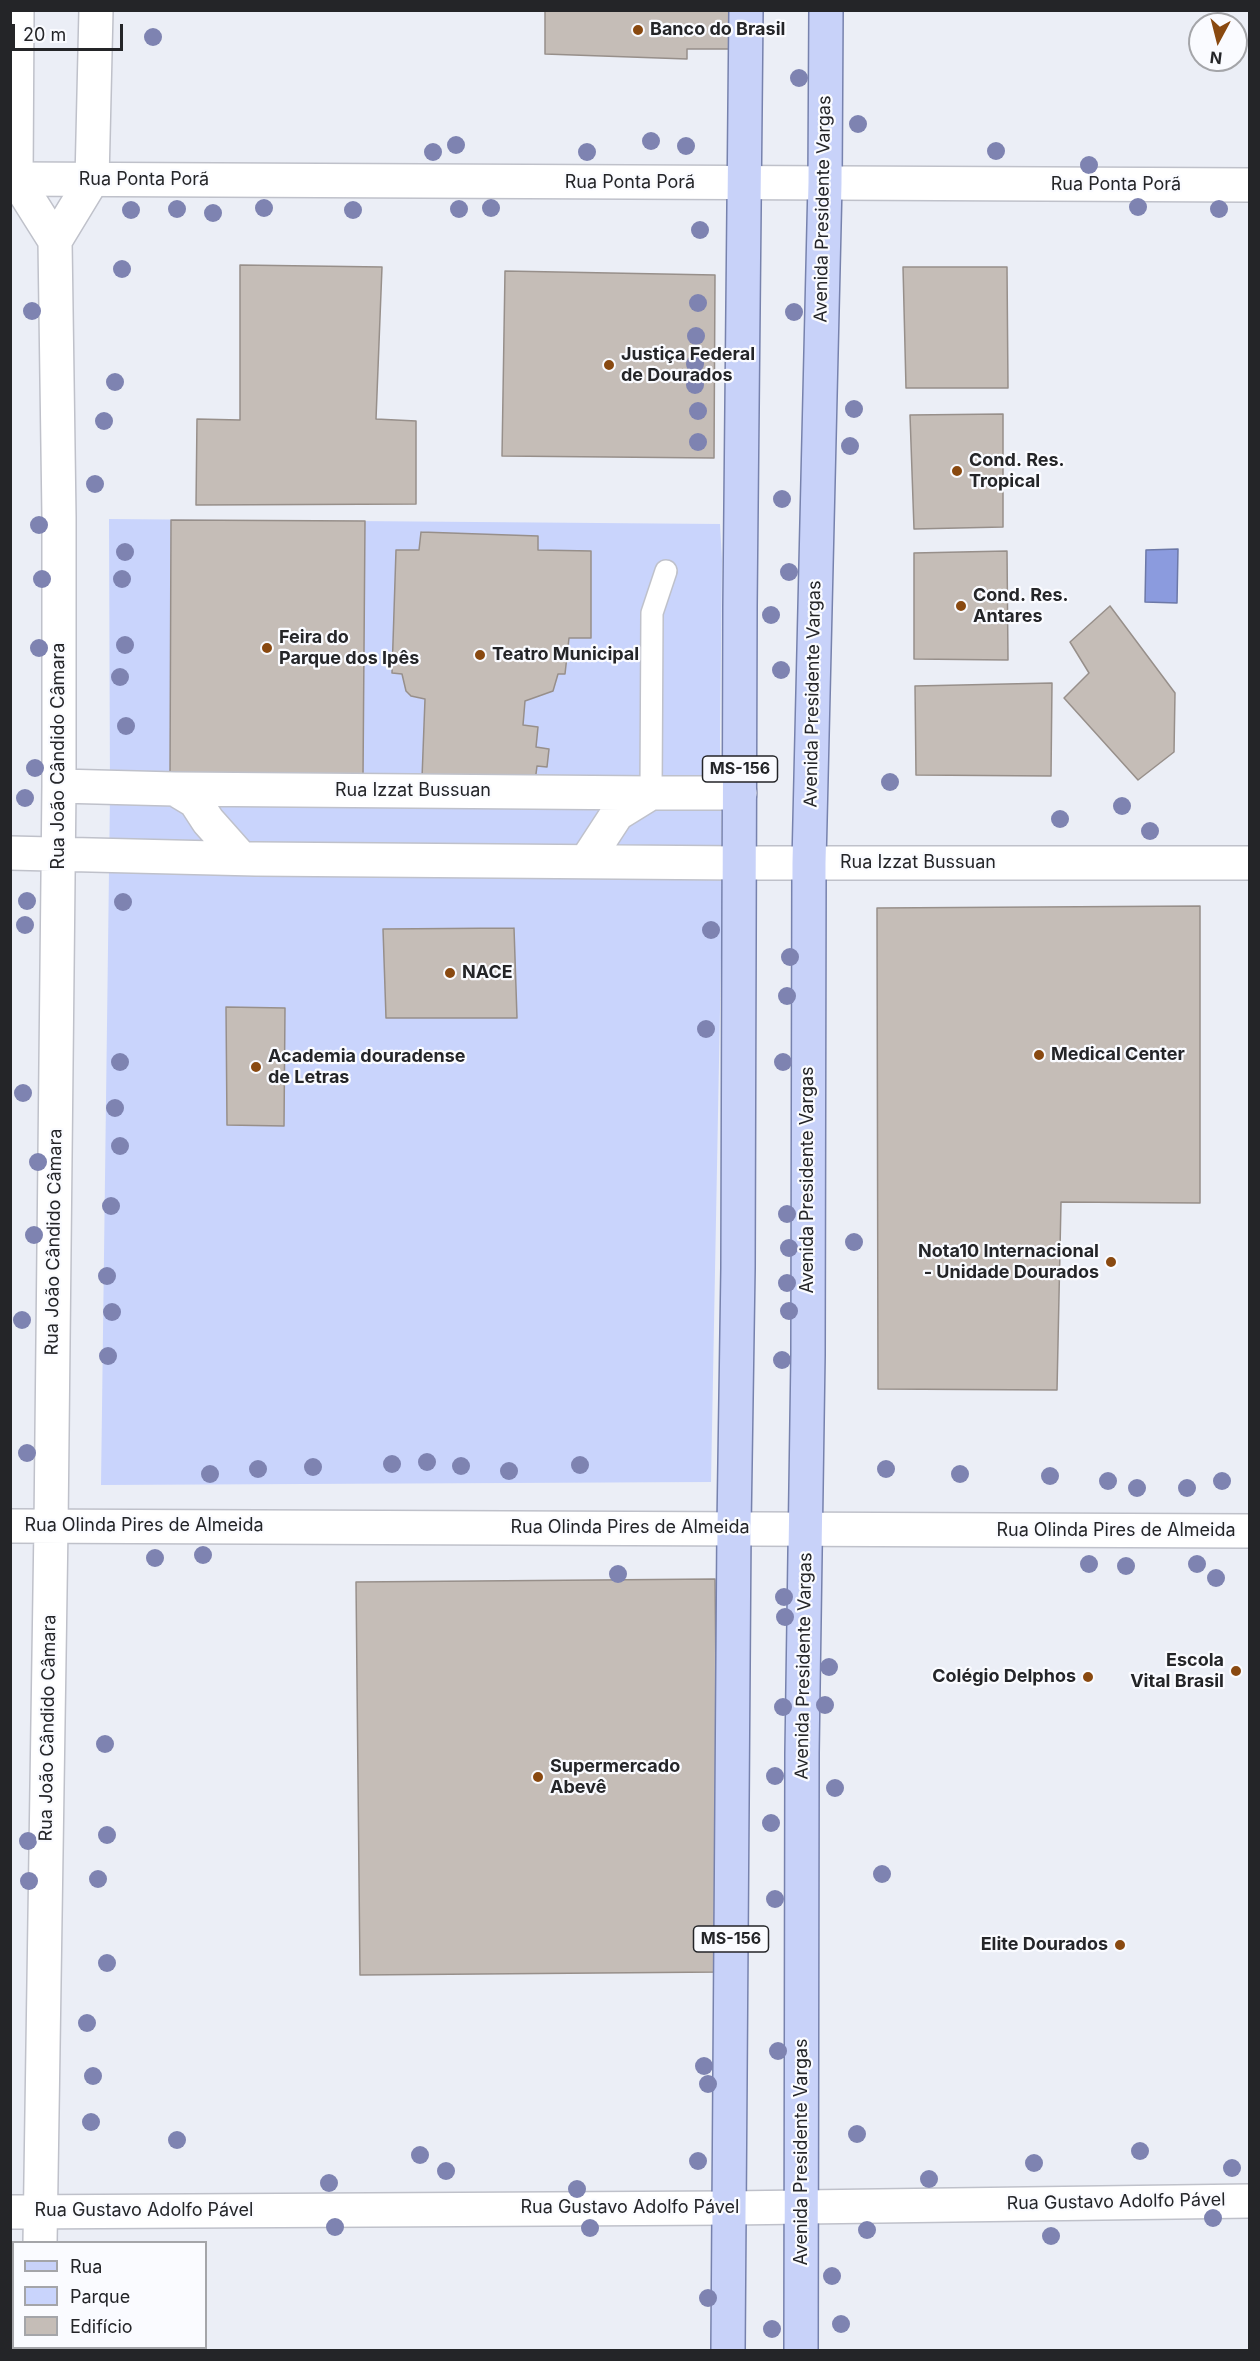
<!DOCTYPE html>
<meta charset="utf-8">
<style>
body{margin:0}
#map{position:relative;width:1260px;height:2361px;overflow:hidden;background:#ebeef6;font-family:Inter,sans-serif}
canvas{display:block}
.frame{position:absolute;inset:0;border:12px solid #242528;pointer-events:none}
.legend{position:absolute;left:12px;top:2241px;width:195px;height:108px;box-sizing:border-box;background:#fafbff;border:2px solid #a4a5a9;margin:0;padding:8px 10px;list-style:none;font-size:18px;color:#242528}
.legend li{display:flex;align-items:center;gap:12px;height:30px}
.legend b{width:30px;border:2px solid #a4a5a9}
.north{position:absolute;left:1188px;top:12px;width:60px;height:60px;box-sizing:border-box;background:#fafbff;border:2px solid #a4a5a9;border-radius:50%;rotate:187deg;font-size:16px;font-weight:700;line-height:24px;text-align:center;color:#242528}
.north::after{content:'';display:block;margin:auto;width:21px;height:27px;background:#894910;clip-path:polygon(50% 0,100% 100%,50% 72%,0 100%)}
.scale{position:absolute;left:12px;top:24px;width:111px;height:27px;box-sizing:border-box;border:3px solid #242528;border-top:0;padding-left:8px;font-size:18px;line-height:21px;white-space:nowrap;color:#242528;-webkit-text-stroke:4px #fafbff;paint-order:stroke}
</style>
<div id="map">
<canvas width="1260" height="2361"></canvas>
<div class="frame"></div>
<ul class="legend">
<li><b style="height:8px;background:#c8d2f9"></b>Rua</li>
<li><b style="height:16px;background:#c9d4fc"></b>Parque</li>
<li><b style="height:16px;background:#c5bdb7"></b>Edifício</li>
</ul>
<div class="north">N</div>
<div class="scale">20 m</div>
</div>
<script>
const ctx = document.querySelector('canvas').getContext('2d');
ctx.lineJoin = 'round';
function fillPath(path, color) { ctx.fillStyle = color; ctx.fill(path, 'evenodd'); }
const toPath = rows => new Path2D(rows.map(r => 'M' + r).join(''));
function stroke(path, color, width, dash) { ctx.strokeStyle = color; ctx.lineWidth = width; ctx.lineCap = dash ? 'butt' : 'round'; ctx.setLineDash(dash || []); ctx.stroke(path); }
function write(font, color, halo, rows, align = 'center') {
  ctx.font = font + ' Inter,sans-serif'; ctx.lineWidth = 4.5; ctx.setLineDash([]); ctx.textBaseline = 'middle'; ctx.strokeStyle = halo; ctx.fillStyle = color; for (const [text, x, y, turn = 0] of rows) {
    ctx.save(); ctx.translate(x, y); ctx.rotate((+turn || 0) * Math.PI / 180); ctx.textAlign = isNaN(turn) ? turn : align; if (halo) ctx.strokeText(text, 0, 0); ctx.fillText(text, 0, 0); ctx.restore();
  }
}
fillPath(toPath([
 [109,519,720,524,722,560,720,737,722,904,711,1482,101,1485,110,794]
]), '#c9d4fc');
const water = toPath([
 [1178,549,1177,603,1145,602,1146,550,1178,549]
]);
fillPath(water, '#8b9bde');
stroke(water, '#6c78a7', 1.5);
const building = toPath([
 [545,10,731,10,730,49,687,49,687,59,545,54,545,10],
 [240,265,382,267,376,419,416,421,416,504,196,505,197,419,240,420,240,265],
 [903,267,1007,267,1008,388,906,388,903,267],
 [505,271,715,275,714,458,502,456,505,271],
 [1003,414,1003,527,914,529,910,415,1003,414],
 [171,520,365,521,363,777,170,776,171,520],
 [421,532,538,536,538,550,591,551,591,638,569,638,565,674,558,674,553,691,525,701,523,725,538,727,536,747,549,749,547,767,537,766,535,782,422,778,425,699,411,696,406,691,402,674,392,673,396,550,419,550,421,532],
 [1007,551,1008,660,914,659,914,553,1007,551],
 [1110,606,1175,693,1174,752,1138,780,1064,698,1089,673,1070,642,1110,606],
 [1052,683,1051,776,916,775,915,686,1052,683],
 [1200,906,1200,1203,1061,1202,1057,1390,878,1389,877,908,1200,906],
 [514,928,517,1018,386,1018,383,929,514,928],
 [226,1007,285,1008,284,1126,227,1125,226,1007],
 [715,1579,719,1972,360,1975,356,1582,715,1579]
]);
fillPath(building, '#c5bdb7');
stroke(building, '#978f8a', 1.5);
const lane = toPath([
 [651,793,652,613,666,571]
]);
const street = toPath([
 [17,10,16,179,55,241],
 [59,786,175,789,651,793],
 [175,789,195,801,208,821,240,857],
 [10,853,256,859,739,863,1250,863],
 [587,860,617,814,651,793,740,793],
 [10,1526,1250,1531],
 [10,2212,730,2208,1250,2201],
 [40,2242,51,1526,59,786,59,517,55,241,92,180,96,10],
 [39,2350,39,2348]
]);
const secondary = toPath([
 [10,179,1250,185]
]);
const primary = toPath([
 [728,2350,734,1528,738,1268,740,606,746,10],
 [801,2350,802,1753,808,1355,809,863,825,183,826,10]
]);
stroke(lane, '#bfc1ca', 24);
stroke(street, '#bfc1ca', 36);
stroke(secondary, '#bfc1ca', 36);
stroke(primary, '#7782ad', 36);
stroke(lane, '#fff', 21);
stroke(street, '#fff', 33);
stroke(secondary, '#fff', 33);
stroke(primary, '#c8d2f9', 33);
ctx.fillStyle = '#7e83b1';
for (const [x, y] of [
 [153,37],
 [799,78],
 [858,124],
 [651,141],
 [456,145],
 [686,146],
 [996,151],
 [433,152],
 [587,152],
 [1089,165],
 [1138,207],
 [264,208],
 [491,208],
 [177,209],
 [459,209],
 [1219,209],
 [131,210],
 [353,210],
 [213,213],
 [700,230],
 [122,269],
 [698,303],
 [32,311],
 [794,312],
 [696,336],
 [695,364],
 [115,382],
 [695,385],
 [854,409],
 [698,411],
 [104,421],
 [698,442],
 [850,446],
 [95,484],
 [782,499],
 [39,525],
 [125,552],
 [789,572],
 [42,579],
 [122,579],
 [771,615],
 [125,645],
 [39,648],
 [781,670],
 [120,677],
 [126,726],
 [35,768],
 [890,782],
 [25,798],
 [1122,806],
 [1060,819],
 [1150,831],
 [27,901],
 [123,902],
 [25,925],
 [711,930],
 [790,957],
 [787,996],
 [706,1029],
 [120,1062],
 [783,1062],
 [23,1093],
 [115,1108],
 [120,1146],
 [38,1162],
 [111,1206],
 [787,1214],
 [34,1235],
 [854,1242],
 [789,1248],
 [107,1276],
 [787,1283],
 [789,1311],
 [112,1312],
 [22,1320],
 [108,1356],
 [782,1360],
 [27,1453],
 [427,1462],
 [392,1464],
 [580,1465],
 [461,1466],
 [313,1467],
 [258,1469],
 [886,1469],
 [509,1471],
 [210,1474],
 [960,1474],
 [1050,1476],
 [1108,1481],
 [1222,1481],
 [1137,1488],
 [1187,1488],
 [203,1555],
 [155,1558],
 [1089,1564],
 [1197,1564],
 [1126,1566],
 [618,1574],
 [1216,1578],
 [784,1597],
 [785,1617],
 [829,1667],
 [825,1705],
 [783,1707],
 [105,1744],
 [775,1776],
 [835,1788],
 [771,1823],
 [107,1835],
 [28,1841],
 [882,1874],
 [98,1879],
 [29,1881],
 [775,1899],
 [107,1963],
 [87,2023],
 [778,2051],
 [704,2066],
 [93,2076],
 [708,2084],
 [91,2122],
 [857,2134],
 [177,2140],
 [1140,2151],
 [420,2155],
 [698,2161],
 [1034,2163],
 [1232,2168],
 [446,2171],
 [929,2179],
 [329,2183],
 [577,2189],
 [1213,2218],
 [335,2227],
 [590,2228],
 [867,2230],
 [1051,2236],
 [832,2276],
 [708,2298],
 [841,2324],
 [772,2329]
]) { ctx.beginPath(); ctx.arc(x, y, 9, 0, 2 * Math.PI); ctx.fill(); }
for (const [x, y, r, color] of [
 [638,30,6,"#894910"],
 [609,365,6,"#894910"],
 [957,471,6,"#894910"],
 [961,606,6,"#894910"],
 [267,648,6,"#894910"],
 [480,655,6,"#894910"],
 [450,973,6,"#894910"],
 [1039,1055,6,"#894910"],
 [256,1067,6,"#894910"],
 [1111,1262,6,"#894910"],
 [1236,1671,6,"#894910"],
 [1088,1677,6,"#894910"],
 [538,1777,6,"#894910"],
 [1120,1945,6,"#894910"]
]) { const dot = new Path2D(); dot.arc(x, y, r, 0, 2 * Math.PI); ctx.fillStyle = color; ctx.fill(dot); stroke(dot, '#fafbff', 2); }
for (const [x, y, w] of [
 [740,769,75],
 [731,1939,75]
]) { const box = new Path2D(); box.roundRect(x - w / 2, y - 13, w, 26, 4.5); ctx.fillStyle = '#fafbff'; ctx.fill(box); stroke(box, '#242528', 1.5); }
write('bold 16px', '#242528', null, [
 ["MS-156",740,769],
 ["MS-156",731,1939]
]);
write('bold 18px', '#242528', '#fafbff', [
 ["Banco do Brasil",650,30],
 ["Justiça Federal",621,355],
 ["de Dourados",621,376],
 ["Cond. Res.",969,461],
 ["Tropical",969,482],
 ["Cond. Res.",973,596],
 ["Antares",973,617],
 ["Feira do",279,638],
 ["Parque dos Ipês",279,659],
 ["Teatro Municipal",492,655],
 ["NACE",462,973],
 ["Medical Center",1051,1055],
 ["Academia douradense",268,1057],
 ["de Letras",268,1078],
 ["Nota10 Internacional",1099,1252,"right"],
 ["- Unidade Dourados",1099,1273,"right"],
 ["Escola",1224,1661,"right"],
 ["Vital Brasil",1224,1682,"right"],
 ["Colégio Delphos",1076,1677,"right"],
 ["Supermercado",550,1767],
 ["Abevê",550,1788],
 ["Elite Dourados",1108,1945,"right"]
], 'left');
write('18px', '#242528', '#fafbff', [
 ["Rua Ponta Porã",144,180],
 ["Rua Ponta Porã",630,183],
 ["Rua Ponta Porã",1116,185],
 ["Avenida Presidente Vargas",823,209,-89],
 ["Avenida Presidente Vargas",813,694,-89],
 ["Rua João Cândido Câmara",59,756,-90],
 ["Rua Izzat Bussuan",413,791],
 ["Rua Izzat Bussuan",918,863],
 ["Avenida Presidente Vargas",808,1180,-90],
 ["Rua João Cândido Câmara",54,1242,-89],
 ["Rua Olinda Pires de Almeida",144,1526],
 ["Rua Olinda Pires de Almeida",630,1528],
 ["Rua Olinda Pires de Almeida",1116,1531],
 ["Avenida Presidente Vargas",804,1666,-89],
 ["Rua João Cândido Câmara",48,1728,-89],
 ["Avenida Presidente Vargas",802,2152,-90],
 ["Rua Gustavo Adolfo Pável",1116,2202,-1],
 ["Rua Gustavo Adolfo Pável",630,2208],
 ["Rua Gustavo Adolfo Pável",144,2211]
]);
</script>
